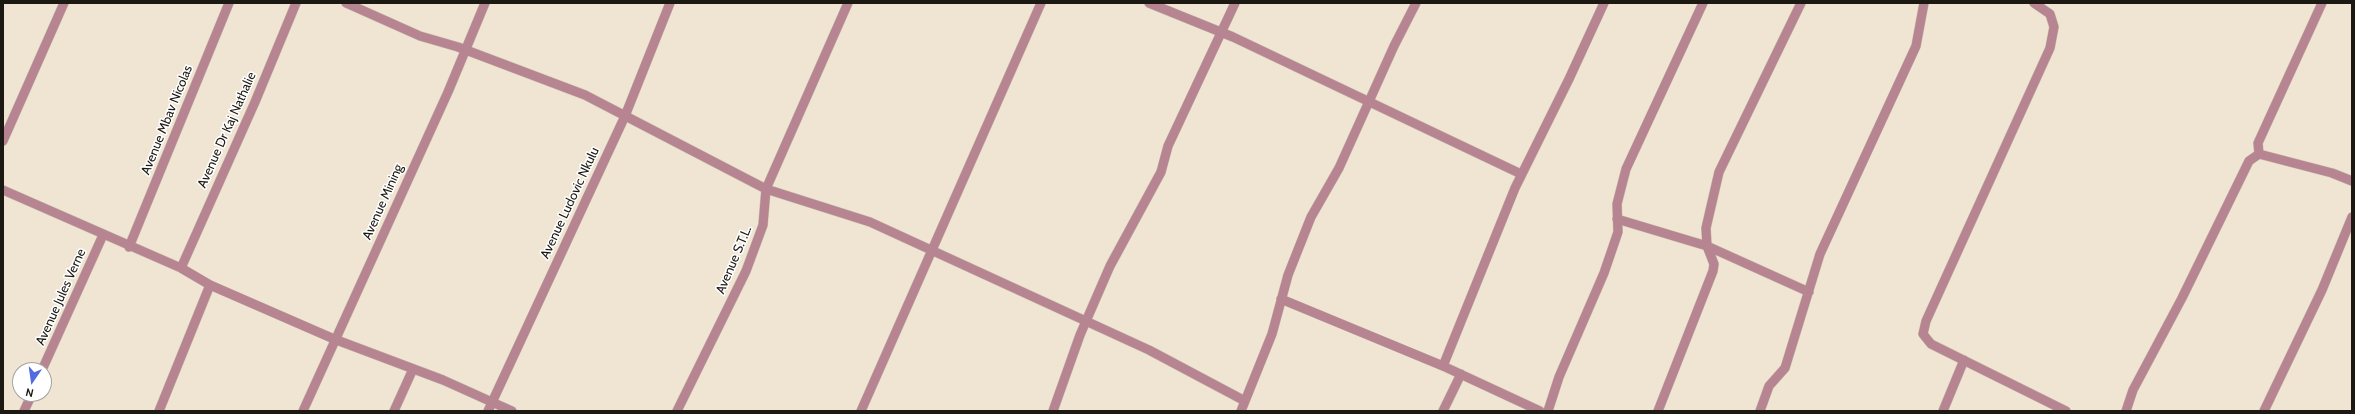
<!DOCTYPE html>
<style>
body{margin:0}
#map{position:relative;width:2355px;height:414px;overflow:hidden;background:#f0e5d2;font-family:Cabin,sans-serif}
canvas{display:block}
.frame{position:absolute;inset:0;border:4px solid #1c1812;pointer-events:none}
.north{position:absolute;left:12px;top:362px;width:40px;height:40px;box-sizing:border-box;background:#fff;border:1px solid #a4a3a0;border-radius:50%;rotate:193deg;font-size:11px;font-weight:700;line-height:16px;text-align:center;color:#1c1812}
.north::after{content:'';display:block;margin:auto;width:14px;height:18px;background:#516ce1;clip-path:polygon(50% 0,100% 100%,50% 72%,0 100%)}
</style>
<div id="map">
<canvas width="2355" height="414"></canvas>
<div class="frame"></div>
<div class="north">N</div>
</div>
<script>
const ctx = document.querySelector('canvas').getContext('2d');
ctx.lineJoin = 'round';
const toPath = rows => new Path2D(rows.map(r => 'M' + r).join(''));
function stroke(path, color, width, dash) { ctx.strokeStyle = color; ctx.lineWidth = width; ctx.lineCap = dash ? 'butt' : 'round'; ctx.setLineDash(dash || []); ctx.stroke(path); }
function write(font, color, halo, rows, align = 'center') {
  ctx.font = font + ' Cabin,sans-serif'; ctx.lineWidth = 3; ctx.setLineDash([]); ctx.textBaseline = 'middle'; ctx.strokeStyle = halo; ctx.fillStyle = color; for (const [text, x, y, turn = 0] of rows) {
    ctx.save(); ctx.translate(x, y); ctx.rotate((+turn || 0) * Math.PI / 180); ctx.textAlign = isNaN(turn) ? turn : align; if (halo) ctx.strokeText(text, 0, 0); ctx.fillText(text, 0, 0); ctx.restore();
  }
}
const minor = toPath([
 [346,3,420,36,458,47,585,95,766,189,870,222,1149,350,1245,401],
 [1149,3,1233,37,1521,174],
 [2034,3,2050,14,2054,27,2050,48,1926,321,1923,334,1931,344,2066,411],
 [3,141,64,3],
 [2259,154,2332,173,2352,181],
 [3,190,181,268,210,285,334,339,443,380,512,411],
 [1617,219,1707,246,1809,292],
 [129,247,229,3],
 [181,268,255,102,296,3],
 [1281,299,1443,366,1540,411],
 [1443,366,1515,188,1569,79,1604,3],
 [42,370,103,235],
 [24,411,32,394],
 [159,411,210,285],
 [303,411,448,92,485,3],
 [394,411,413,369],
 [488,411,625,116,670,3],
 [677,411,746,271,763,225,766,189,848,3],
 [861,411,1041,3],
 [1053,411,1080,335,1110,266,1161,172,1168,146,1235,3],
 [1241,411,1272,334,1288,275,1311,217,1339,168,1394,46,1416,3],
 [1443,411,1461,374],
 [1548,411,1559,377,1604,273,1618,232,1617,204,1626,169,1703,3],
 [1658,411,1713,271,1714,264,1707,246,1706,228,1719,172,1801,3],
 [1760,411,1769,386,1785,368,1820,254,1916,46,1924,3],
 [1943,411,1964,360],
 [2126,411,2133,390,2182,298,2249,161,2259,154,2258,143,2322,3],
 [2264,411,2322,290,2352,217]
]);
stroke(minor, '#cac0af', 10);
stroke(minor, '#b78492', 9);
write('13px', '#1c1812', '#fff', [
 ["Avenue Mbav Nicolas",167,120,-68],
 ["Avenue Dr Kaj Nathalie",227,130,-66],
 ["Avenue Mining",383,202,-66],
 ["Avenue Ludovic Nkulu",570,203,-65],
 ["Avenue S.T.L.",734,260,-67],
 ["Avenue Jules Verne",61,297,-66]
]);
</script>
